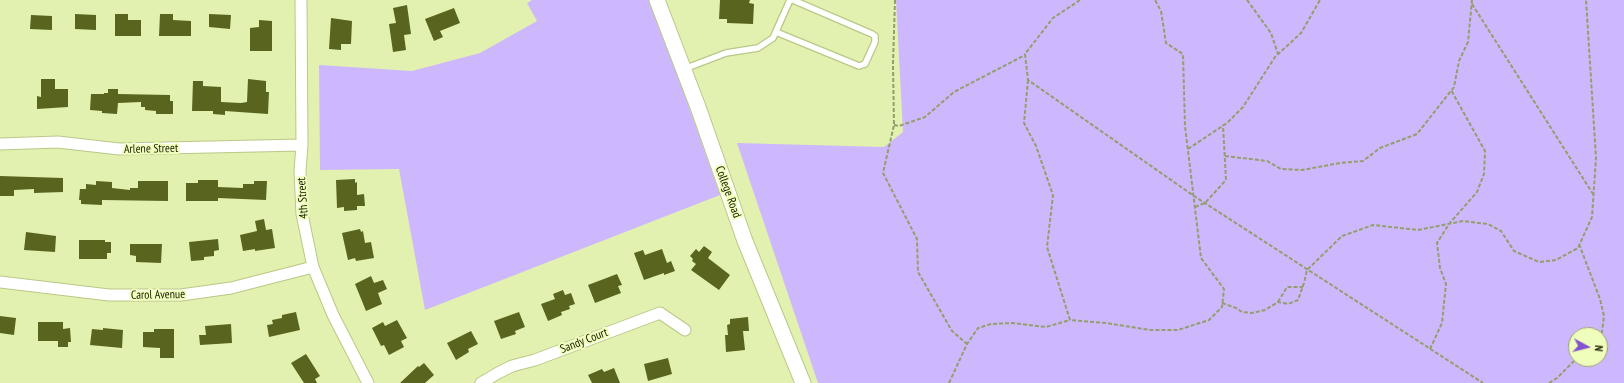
<!DOCTYPE html>
<style>
body{margin:0}
#map{position:relative;width:1624px;height:383px;overflow:hidden;background:#e2f1af;font-family:"PT Sans Narrow",sans-serif}
canvas{display:block}
.north{position:absolute;left:1568px;top:327px;width:40px;height:40px;box-sizing:border-box;background:#f0febc;border:1px solid #99a372;border-radius:50%;rotate:97deg;font-size:11px;font-weight:700;line-height:16px;text-align:center;color:#171b03}
.north::after{content:'';display:block;margin:auto;width:14px;height:18px;background:#8355cd;clip-path:polygon(50% 0,100% 100%,50% 72%,0 100%)}
</style>
<div id="map">
<canvas width="1624" height="383"></canvas>
<div class="north">N</div>
</div>
<script>
const ctx = document.querySelector('canvas').getContext('2d');
ctx.lineJoin = 'round';
function fillPath(path, color) { ctx.fillStyle = color; ctx.fill(path, 'evenodd'); }
const toPath = rows => new Path2D(rows.map(r => 'M' + r).join(''));
function stroke(path, color, width, dash) { ctx.strokeStyle = color; ctx.lineWidth = width; ctx.lineCap = dash ? 'butt' : 'round'; ctx.setLineDash(dash || []); ctx.stroke(path); }
function write(font, color, halo, rows, align = 'center') {
  ctx.font = font + ' "PT Sans Narrow",sans-serif'; ctx.lineWidth = 4; ctx.setLineDash([]); ctx.textBaseline = 'middle'; ctx.strokeStyle = halo; ctx.fillStyle = color; for (const [text, x, y, turn = 0] of rows) {
    ctx.save(); ctx.translate(x, y); ctx.rotate((+turn || 0) * Math.PI / 180); ctx.textAlign = isNaN(turn) ? turn : align; if (halo) ctx.strokeText(text, 0, 0); ctx.fillText(text, 0, 0); ctx.restore();
  }
}
fillPath(toPath([
 [532,0,650,0,670,53,720,195,425,310,399,169,320,170,319,65,412,71,480,53,537,21,527,3],
 [896,0,1624,0,1624,383,818,383,737,143,884,147,903,132],
 [1576,335,1600,335,1600,359,1576,359]
]), '#cdb8fd');
fillPath(toPath([
 [720,0,750,0,749,3,754,4,753,24,727,23,727,19,719,19],
 [407,5,411,34,404,35,406,50,393,52,389,24,396,23,393,8],
 [454,8,460,23,440,31,443,37,434,41,425,19],
 [75,14,96,15,96,30,75,29],
 [115,14,128,14,128,20,141,20,141,36,115,36],
 [160,14,173,14,173,20,191,21,191,36,159,36],
 [209,14,231,15,230,29,209,27],
 [31,15,52,16,52,30,30,29],
 [331,18,352,21,351,44,341,44,341,50,329,49],
 [259,20,272,21,272,51,250,51,250,28,259,27],
 [41,79,55,79,55,89,68,89,68,107,37,109,37,96,41,97],
 [248,79,266,81,266,92,269,92,268,114,225,111,225,115,213,114,213,111,192,111,193,81,203,81,203,86,221,87,221,102,241,103,247,102],
 [108,89,118,89,118,94,170,95,170,101,173,101,173,114,156,114,156,111,145,110,145,107,141,107,141,102,118,103,117,114,102,113,102,111,90,110,91,94,104,94,104,93,108,93],
 [0,176,63,178,63,192,34,193,34,189,14,190,14,196,0,196],
 [355,179,355,183,357,182,357,195,364,194,365,206,357,206,357,210,344,211,344,207,337,208,336,180],
 [198,180,218,180,218,187,243,188,243,184,254,184,254,181,267,181,266,200,218,198,218,201,186,201,186,183,198,183],
 [96,181,112,182,112,188,130,190,130,188,138,188,138,181,168,181,168,201,102,200,102,205,81,204,81,200,79,200,80,189,86,189,86,184,96,185],
 [264,219,266,230,272,229,275,248,255,251,255,249,243,251,240,235,257,231,255,221],
 [360,229,361,232,363,231,365,243,371,242,374,258,356,261,355,258,348,260,342,233],
 [26,232,56,236,55,252,24,250],
 [218,239,219,250,214,251,214,256,204,257,204,260,191,261,189,242],
 [79,240,105,240,105,242,111,242,111,253,107,253,107,259,79,259],
 [130,244,162,244,161,263,136,262,136,256,130,255],
 [704,246,712,252,708,258,730,275,719,290,691,270,696,264,692,261,693,259,690,256,696,249,699,252],
 [662,249,667,263,671,261,675,271,664,275,664,273,644,280,634,253,643,250,645,255],
 [617,274,622,285,618,286,621,293,595,303,588,285],
 [371,276,374,283,383,280,387,289,378,293,382,304,366,311,355,284],
 [563,290,565,295,571,293,575,304,569,306,570,309,561,312,562,315,548,321,541,304,555,299,553,294],
 [296,312,300,330,269,337,267,325,273,324,272,320,282,318,282,315],
 [519,312,525,327,515,331,516,334,501,339,494,321],
 [0,316,16,318,14,335,0,333],
 [748,317,749,331,743,331,745,350,726,352,725,335,728,335,727,325,730,324,730,319],
 [397,320,407,338,401,341,404,347,389,355,384,345,381,346,372,328,383,322,385,326],
 [38,322,63,322,63,329,70,328,71,342,68,342,68,347,58,347,58,341,38,341],
 [231,324,232,343,200,345,199,335,206,335,205,326],
 [103,328,123,330,122,348,90,345,92,329,103,330],
 [154,329,174,329,174,358,160,358,160,348,143,347,143,332,154,332],
 [471,331,478,344,468,349,469,352,456,360,447,343],
 [306,354,320,376,315,379,317,383,304,383,291,363],
 [668,358,672,374,648,381,644,364],
 [424,363,434,375,425,383,400,383,418,366,419,367],
 [614,368,620,383,592,383,588,375,602,369,604,372]
]), '#59651e');
const lane = toPath([
 [776,32,859,66,865,64,875,42,875,36,872,34,793,0],
 [684,69,726,53,758,48,773,38,790,0]
]);
const street = toPath([
 [301,0,302,145,300,171,302,214,313,267,333,315,368,383],
 [0,144,58,142,119,149,302,145],
 [0,282,109,295,181,295,231,288,313,267],
 [481,383,498,373,512,366,535,360,660,313,685,330]
]);
const secondary = toPath([
 [657,0,698,107,745,241,803,383]
]);
stroke(lane, '#bac887', 8);
stroke(street, '#bac887', 13);
stroke(secondary, '#bac887', 17);
stroke(toPath([
 [895,0,893,64,894,125,883,173,917,239,918,272,952,331,967,344],
 [1080,0,1053,18,1025,54,1028,80,1194,196,1483,383],
 [1247,0,1271,33,1278,54],
 [1472,4,1593,194],
 [1028,80,1024,123,1036,146,1053,195,1047,247,1070,320,1106,323,1150,330,1178,330,1209,320,1222,307,1224,289,1201,258,1185,126,1183,54,1166,43,1161,11,1155,0],
 [894,125,899,126,925,117,954,92,1025,55],
 [1188,149,1227,123,1243,107,1275,57,1301,33,1320,0],
 [1225,156,1267,161,1281,169,1302,170,1340,163,1363,161,1380,148,1417,134,1454,87,1459,61,1468,42,1472,0],
 [1195,207,1205,203,1226,180,1223,125],
 [1579,244,1600,299,1604,316,1602,332,1599,335],
 [1278,302,1287,287,1303,287],
 [1222,303,1236,308,1242,312,1252,313,1265,310,1278,302,1288,304,1298,300,1304,283,1307,270,1342,236,1373,225,1418,230,1463,221,1488,224,1501,231,1514,251,1539,262,1556,260,1578,248,1592,217,1596,158,1586,0],
 [1430,349,1442,323,1446,284,1440,268,1437,243,1449,224,1477,192,1484,174,1485,151,1451,90],
 [949,383,967,344,978,328,991,324,1012,323,1046,327,1070,320],
 [1549,383,1557,378,1576,359]
]), '#939e6c', 2, [4, 2]);
stroke(lane, '#fff', 5.5);
stroke(street, '#fff', 11);
stroke(secondary, '#fff', 15);
write('12px', '#171b03', '#f0febc', [
 ["Arlene Street",151,149,-1],
 ["College Road",728,192,70],
 ["4th Street",303,198,-94],
 ["Carol Avenue",158,295,-1],
 ["Sandy Court",584,341,-21]
]);
</script>
